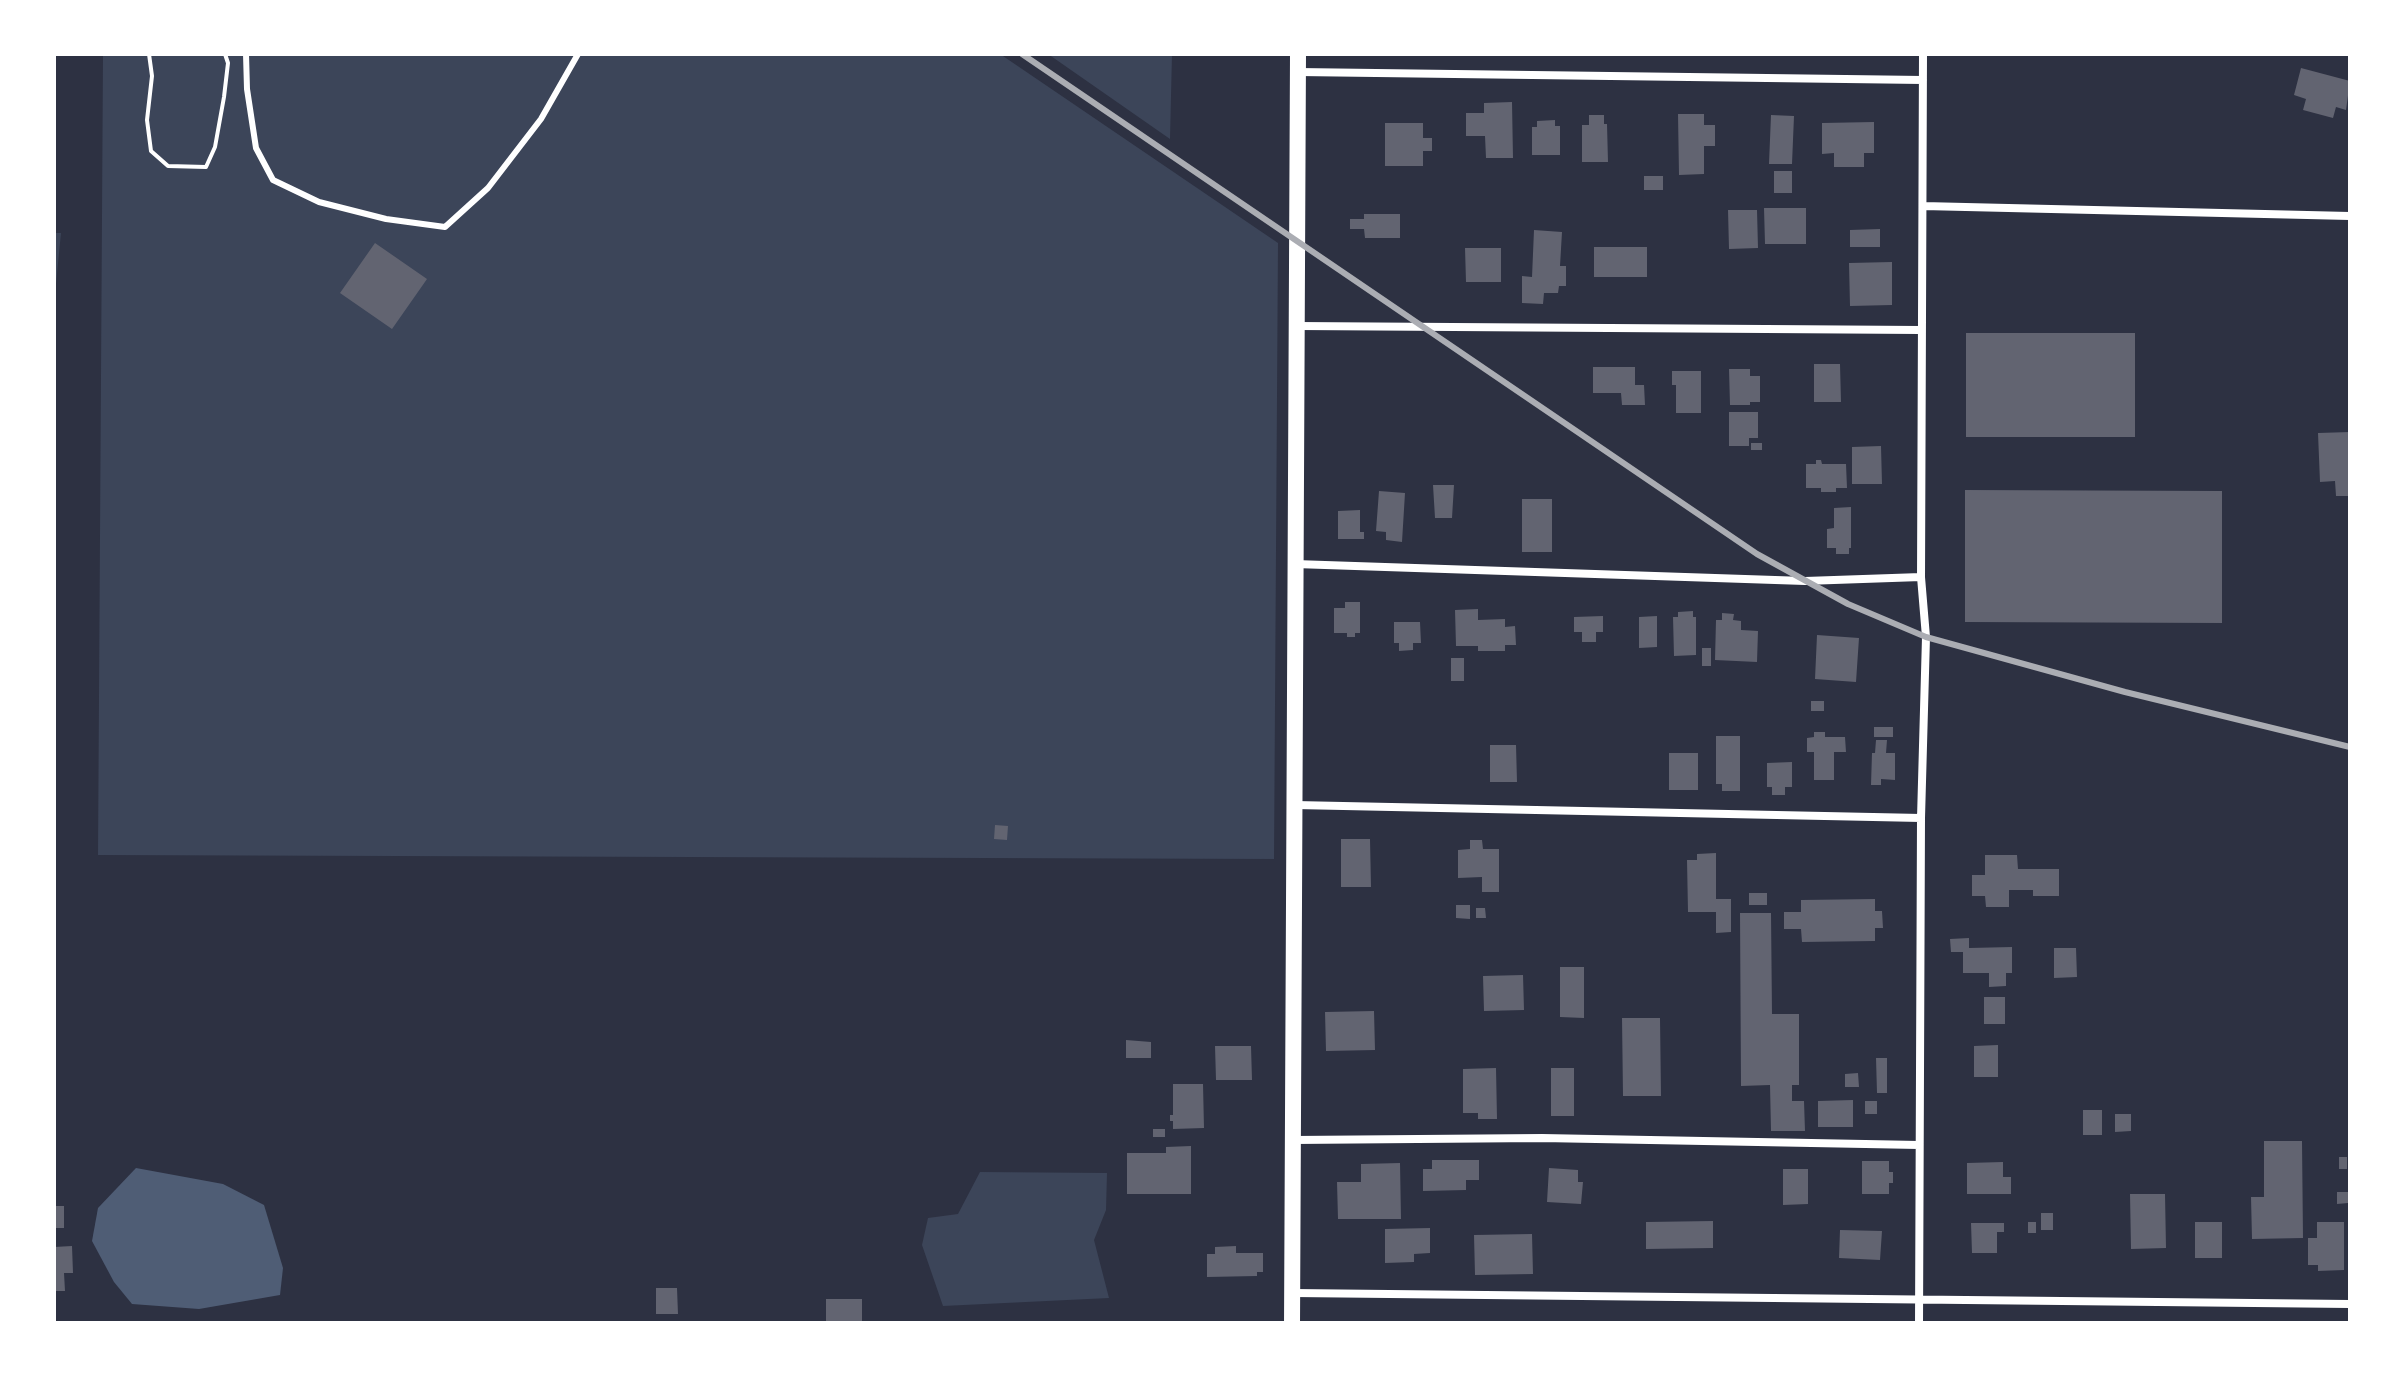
<!DOCTYPE html>
<style>
body{margin:0}
#map{position:relative;width:2404px;height:1377px;overflow:hidden;background:#2d3142;font-family:"Titillium Web",sans-serif}
canvas{display:block}
.frame{position:absolute;inset:0;border:56px solid #fff;pointer-events:none}
</style>
<div id="map">
<canvas width="2404" height="1377"></canvas>
<div class="frame"></div>
</div>
<script>
const ctx = document.querySelector('canvas').getContext('2d');
ctx.lineJoin = 'round';
function fillPath(path, color) { ctx.fillStyle = color; ctx.fill(path, 'evenodd'); }
const toPath = rows => new Path2D(rows.map(r => 'M' + r).join(''));
function stroke(path, color, width, dash) { ctx.strokeStyle = color; ctx.lineWidth = width; ctx.lineCap = dash ? 'butt' : 'round'; ctx.setLineDash(dash || []); ctx.stroke(path); }
fillPath(toPath([
 [103,54,1000,54,1278,243,1274,859,98,855],
 [1048,54,1172,54,1170,139],
 [54,233,61,233,54,304],
 [980,1172,1107,1173,1106,1210,1094,1240,1109,1298,943,1306,922,1245,928,1218,958,1214]
]), '#3c4559');
fillPath(toPath([
 [136,1168,223,1184,264,1205,283,1268,280,1295,199,1309,132,1304,114,1282,92,1241,98,1208]
]), '#4f5d75');
fillPath(toPath([
 [2301,68,2350,81,2346,110,2336,107,2333,118,2303,110,2306,99,2294,95],
 [1512,102,1513,158,1486,158,1485,136,1466,136,1466,113,1484,113,1484,103],
 [1678,114,1704,114,1704,125,1715,125,1715,146,1704,146,1704,174,1679,175],
 [1589,115,1604,115,1604,124,1607,124,1608,162,1582,162,1582,125,1589,125],
 [1771,115,1794,116,1792,164,1769,164],
 [1555,120,1555,126,1560,126,1560,155,1532,155,1532,127,1537,127,1537,121],
 [1874,122,1874,153,1864,153,1864,167,1834,167,1834,153,1822,154,1822,123],
 [1385,123,1423,123,1423,138,1432,138,1432,151,1423,151,1423,166,1385,166],
 [1774,171,1792,171,1792,193,1774,193],
 [1644,176,1663,176,1663,190,1644,190],
 [1764,208,1806,208,1806,244,1765,244],
 [1728,210,1757,210,1758,248,1729,249],
 [1364,214,1400,214,1400,238,1365,238,1364,229,1350,229,1350,219,1364,219],
 [1880,229,1880,247,1850,247,1850,230],
 [1534,230,1562,232,1560,266,1566,266,1566,286,1559,286,1558,293,1544,293,1543,304,1522,303,1522,276,1532,277],
 [375,243,427,279,392,329,340,293],
 [1594,247,1647,247,1647,277,1594,277],
 [1465,248,1501,248,1501,282,1466,282],
 [1892,262,1892,305,1850,306,1849,263],
 [1966,333,2135,333,2135,437,1966,437],
 [1814,364,1840,364,1841,402,1814,402],
 [1593,367,1635,367,1635,385,1644,385,1645,405,1622,405,1621,393,1593,393],
 [1729,369,1750,369,1750,376,1760,376,1760,402,1750,402,1750,405,1730,405],
 [1672,371,1701,371,1701,413,1676,413,1676,385,1672,385],
 [1729,412,1758,412,1758,438,1749,438,1749,446,1729,446],
 [2350,432,2350,496,2336,496,2335,481,2320,482,2318,433],
 [1751,443,1762,443,1762,450,1751,450],
 [1881,446,1882,484,1852,484,1852,447],
 [1816,460,1821,460,1822,464,1846,464,1847,488,1836,488,1836,492,1821,492,1821,488,1806,488,1806,464,1816,464],
 [1433,485,1454,485,1452,518,1435,518],
 [1965,490,2222,491,2222,623,1965,622],
 [1379,491,1405,493,1402,542,1386,540,1386,532,1376,531],
 [1522,499,1552,499,1552,552,1522,552],
 [1851,507,1851,548,1849,548,1849,554,1836,554,1836,548,1827,548,1827,529,1834,528,1834,508],
 [1360,510,1360,532,1364,532,1364,539,1338,539,1338,511],
 [1345,602,1360,602,1360,633,1355,633,1355,637,1347,637,1347,633,1334,633,1334,608,1345,608],
 [1478,609,1478,620,1505,619,1505,627,1515,626,1516,645,1505,645,1505,651,1478,651,1478,646,1456,646,1455,610],
 [1693,611,1693,617,1696,617,1696,655,1674,656,1673,617,1678,617,1678,612],
 [1722,613,1734,614,1733,620,1741,621,1741,630,1758,631,1757,662,1715,660,1716,620,1722,620],
 [1603,616,1603,632,1596,632,1596,642,1582,642,1582,632,1574,632,1574,617],
 [1657,616,1657,647,1639,648,1639,617],
 [1394,622,1420,622,1421,643,1413,643,1413,650,1399,651,1399,643,1394,643],
 [1817,635,1859,638,1856,682,1815,679],
 [1702,648,1711,648,1711,666,1702,666],
 [1451,658,1464,658,1464,681,1451,681],
 [1811,701,1824,701,1824,711,1811,711],
 [1874,727,1893,727,1893,737,1874,737],
 [1814,732,1825,732,1825,737,1845,737,1846,752,1834,752,1834,780,1814,780,1814,752,1807,752,1807,738,1814,737],
 [1716,736,1740,736,1740,791,1722,791,1722,784,1716,784],
 [1876,740,1887,740,1886,753,1895,753,1895,780,1881,779,1881,785,1871,785,1872,753,1875,753],
 [1490,745,1516,745,1517,782,1490,782],
 [1669,753,1698,753,1698,790,1669,790],
 [1792,762,1792,787,1785,787,1785,795,1772,795,1772,787,1767,787,1767,763],
 [995,825,1008,826,1007,840,994,839],
 [1341,839,1370,839,1371,887,1341,887],
 [1470,840,1482,840,1483,849,1499,849,1499,892,1482,892,1482,877,1458,878,1458,850,1470,849],
 [1716,853,1716,899,1731,899,1731,932,1716,933,1716,912,1688,912,1687,860,1697,860,1697,854],
 [1985,855,2017,855,2018,869,2059,869,2059,896,2033,896,2033,890,2009,890,2009,907,1986,907,1985,896,1972,896,1972,875,1985,875],
 [1749,893,1767,893,1767,905,1749,905],
 [1875,899,1875,911,1882,911,1883,928,1875,928,1875,941,1802,942,1801,929,1784,929,1784,912,1801,912,1801,900],
 [1456,905,1470,905,1470,919,1456,918],
 [1476,908,1485,908,1486,918,1476,918],
 [1740,913,1771,913,1772,1014,1799,1014,1799,1085,1792,1085,1792,1101,1804,1101,1805,1131,1771,1131,1770,1085,1741,1086],
 [1969,938,1969,948,2012,947,2012,973,2006,973,2006,986,1989,987,1989,973,1963,973,1963,952,1951,952,1950,939],
 [2054,948,2076,948,2077,977,2054,978],
 [1560,967,1584,967,1584,1018,1560,1017],
 [1523,975,1524,1010,1484,1011,1483,976],
 [1984,997,2005,997,2005,1024,1984,1024],
 [1374,1011,1375,1050,1326,1051,1325,1012],
 [1622,1018,1660,1018,1661,1096,1623,1096],
 [1126,1040,1151,1042,1151,1058,1126,1058],
 [1998,1045,1998,1077,1974,1077,1974,1046],
 [1215,1046,1251,1046,1252,1080,1216,1080],
 [1876,1058,1887,1058,1887,1093,1877,1093],
 [1496,1068,1497,1119,1478,1119,1478,1113,1463,1113,1463,1069],
 [1551,1068,1574,1068,1574,1116,1551,1116],
 [1858,1073,1859,1087,1845,1087,1845,1074],
 [1173,1084,1203,1084,1204,1128,1173,1129,1173,1121,1170,1121,1170,1115,1173,1115],
 [1853,1100,1853,1127,1818,1127,1818,1101],
 [1865,1101,1877,1101,1877,1114,1865,1114],
 [2083,1110,2102,1110,2102,1135,2083,1135],
 [2115,1114,2131,1114,2131,1131,2115,1132],
 [1153,1129,1165,1129,1165,1137,1153,1137],
 [2264,1141,2302,1141,2303,1238,2252,1239,2251,1197,2264,1197],
 [1191,1146,1191,1194,1127,1194,1127,1153,1166,1153,1166,1147],
 [2339,1157,2347,1157,2347,1169,2339,1169],
 [1432,1160,1479,1160,1479,1180,1466,1180,1466,1190,1423,1191,1423,1169,1432,1169],
 [1862,1161,1889,1161,1889,1172,1893,1172,1893,1183,1889,1183,1889,1194,1862,1194],
 [2003,1162,2003,1177,2011,1177,2011,1194,1967,1194,1967,1163],
 [1400,1163,1401,1219,1338,1219,1337,1182,1361,1182,1361,1164],
 [1549,1168,1578,1170,1578,1182,1583,1182,1581,1204,1547,1202],
 [1783,1169,1808,1169,1808,1204,1783,1205],
 [2337,1192,2348,1192,2348,1203,2337,1204],
 [2130,1194,2165,1194,2166,1248,2131,1249],
 [54,1206,64,1206,64,1228,54,1228],
 [2041,1213,2053,1213,2053,1230,2041,1230],
 [1713,1221,1713,1248,1646,1249,1646,1222],
 [2028,1222,2036,1222,2036,1233,2028,1233],
 [2195,1222,2222,1222,2222,1258,2195,1258],
 [2317,1222,2344,1222,2344,1270,2318,1271,2318,1265,2308,1265,2308,1238,2317,1238],
 [1971,1223,2004,1223,2004,1232,1997,1232,1997,1253,1972,1253],
 [1430,1228,1430,1253,1414,1254,1414,1262,1385,1263,1385,1229],
 [1840,1230,1882,1231,1880,1260,1839,1258],
 [1532,1234,1533,1274,1475,1275,1474,1235],
 [72,1246,73,1273,64,1273,65,1291,54,1291,54,1247],
 [1236,1246,1236,1253,1263,1253,1263,1272,1257,1272,1257,1276,1207,1277,1207,1254,1215,1254,1215,1247],
 [656,1288,677,1288,678,1314,656,1314],
 [826,1299,862,1299,862,1323,826,1323]
]), '#626471');
stroke(toPath([
 [149,54,152,76,147,120,151,151,168,166,206,167,215,147,224,97,228,63,225,54]
]), '#fff', 4);
stroke(toPath([
 [246,54,247,89,256,148,273,180,319,202,386,219,445,227,488,188,541,119,578,54]
]), '#fff', 6);
stroke(toPath([
 [1298,72,1923,80],
 [1923,206,2350,216],
 [1297,326,1921,330],
 [1295,564,1805,581,1921,577],
 [1295,805,1921,818],
 [1293,1140,1542,1138,1919,1145],
 [1293,1293,2350,1304],
 [1919,1323,1921,818,1926,637,1921,577,1923,54]
]), '#fff', 8);
stroke(toPath([
 [1292,1323,1298,54]
]), '#fff', 16);
stroke(toPath([
 [1022,54,1757,554,1848,604,1926,637,2125,692,2350,747]
]), '#abadb3', 6);
</script>
